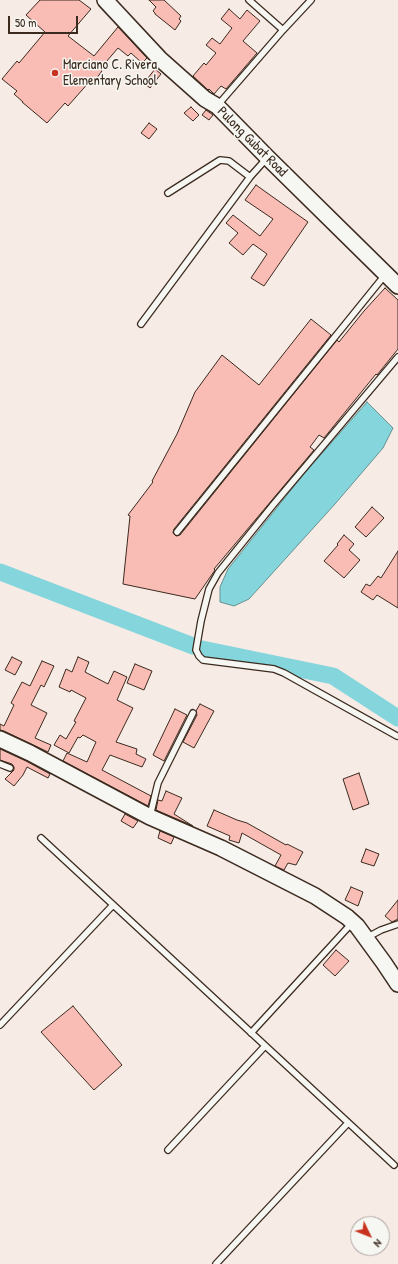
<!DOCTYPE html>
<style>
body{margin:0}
#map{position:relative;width:398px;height:1264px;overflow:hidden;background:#f7ebe6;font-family:"Patrick Hand",sans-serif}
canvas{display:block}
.north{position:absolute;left:350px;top:1216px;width:40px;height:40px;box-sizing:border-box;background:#f6f6f2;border:1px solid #aba49d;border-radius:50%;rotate:133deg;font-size:11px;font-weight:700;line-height:16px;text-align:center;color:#3b2a1e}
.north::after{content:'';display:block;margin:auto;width:14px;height:18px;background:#c8321e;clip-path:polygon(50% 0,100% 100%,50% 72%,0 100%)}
.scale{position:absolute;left:8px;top:16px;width:70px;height:18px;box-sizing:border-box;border:2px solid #3b2a1e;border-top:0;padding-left:5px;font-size:12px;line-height:14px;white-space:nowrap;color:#3b2a1e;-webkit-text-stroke:3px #f6f6f2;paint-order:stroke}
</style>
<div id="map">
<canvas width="398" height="1264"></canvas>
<div class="north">N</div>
<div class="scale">50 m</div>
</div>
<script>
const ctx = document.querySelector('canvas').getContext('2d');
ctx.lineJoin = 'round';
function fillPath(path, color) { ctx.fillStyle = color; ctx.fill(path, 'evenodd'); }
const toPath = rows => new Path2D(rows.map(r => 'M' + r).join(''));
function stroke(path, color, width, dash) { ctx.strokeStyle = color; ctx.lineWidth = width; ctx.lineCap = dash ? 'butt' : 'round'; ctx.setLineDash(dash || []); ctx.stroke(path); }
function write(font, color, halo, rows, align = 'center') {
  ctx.font = font + ' "Patrick Hand",sans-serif'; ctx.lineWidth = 3; ctx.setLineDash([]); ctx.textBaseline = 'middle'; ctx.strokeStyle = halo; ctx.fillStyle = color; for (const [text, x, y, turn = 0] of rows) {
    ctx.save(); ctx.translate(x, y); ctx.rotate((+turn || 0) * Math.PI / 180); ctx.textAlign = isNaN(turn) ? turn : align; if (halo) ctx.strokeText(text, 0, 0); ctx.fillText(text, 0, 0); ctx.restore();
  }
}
const water = toPath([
 [367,402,393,428,383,448,335,504,249,599,234,606,220,602,220,587,228,569,303,475,367,402]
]);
fillPath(water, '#84d5dc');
stroke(water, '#679190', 1);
stroke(toPath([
 [0,572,193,646],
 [202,649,333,676,398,718]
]), '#84d5dc', 17);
const building = toPath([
 [40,0,79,0,91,9,68,36,94,56,118,27,147,58,142,63,131,53,128,56,118,48,100,69,102,71,93,83,90,81,68,106,65,103,47,123,22,102,23,102,14,94,17,91,2,79,17,61,19,63,45,32,26,15,40,0],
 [149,0,164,0,181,16,179,19,181,21,175,30,155,14,155,13,153,11,156,7,149,0],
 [229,9,240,19,247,10,260,21,243,41,257,53,226,89,221,86,214,94,209,89,208,90,193,76,204,63,206,65,216,53,206,45,212,38,220,44,232,28,221,19,229,9],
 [155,69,161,74,150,88,144,83,155,69],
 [191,107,199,115,193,121,184,113,191,107],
 [206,110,213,115,209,120,202,115,206,110],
 [149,123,157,129,149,139,141,133,149,123],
 [256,185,308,222,264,286,251,278,267,254,253,244,243,255,229,243,238,233,226,223,233,215,260,236,273,219,245,200,256,185],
 [385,288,398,300,398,349,377,375,376,374,324,438,319,435,310,447,314,450,214,569,215,570,195,599,123,584,130,516,128,515,153,482,152,481,177,434,195,392,222,355,259,385,311,319,331,335,174,529,173,533,176,536,180,535,337,340,339,342,364,311,385,288],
 [372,507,384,518,366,537,355,527,372,507],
 [344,535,354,544,349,550,360,560,344,578,324,561,338,545,337,544,344,535],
 [398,551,398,608,377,595,373,600,361,592,366,584,370,586,378,576,381,578,398,551],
 [12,657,22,662,15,675,5,670,12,657],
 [78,657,89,662,85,672,108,684,114,671,127,677,117,700,133,708,116,742,137,749,136,754,146,759,142,767,110,755,102,770,151,796,148,806,63,761,67,753,87,762,96,742,83,735,80,738,78,737,69,753,54,745,60,735,66,739,76,722,74,721,86,698,71,690,70,692,59,687,66,669,72,672,78,657],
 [42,661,54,666,44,687,41,685,31,705,47,713,35,738,51,745,48,752,4,731,0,730,0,724,4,726,14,705,11,703,22,682,30,686,42,661],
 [135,664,152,671,144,690,127,683,135,664],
 [200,704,214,711,194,748,183,742,197,715,196,711,200,704],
 [175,709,187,715,164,761,153,755,175,709],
 [0,749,26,761,50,774,48,778,27,767,23,775,14,786,5,779,14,770,14,767,12,764,0,760,0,749],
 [359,773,369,804,353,810,343,779,359,773],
 [166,791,182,798,174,814,193,826,156,810,158,800,162,801,166,791],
 [214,810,237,820,247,823,286,845,287,844,303,852,296,865,288,863,284,870,275,866,281,855,242,833,239,843,229,840,230,836,207,826,214,810],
 [125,814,138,821,133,828,121,821,125,814],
 [160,831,174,837,171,844,158,838,160,831],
 [366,849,379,854,374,866,361,862,366,849],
 [351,887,363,892,358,906,345,900,351,887],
 [398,900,398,919,392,922,385,916,398,900],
 [336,950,349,961,335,976,323,965,336,950],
 [73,1006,122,1065,94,1090,41,1032,73,1006]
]);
fillPath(building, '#f9bdb6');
stroke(building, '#3b2a1e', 1);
const lane = toPath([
 [249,0,283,30],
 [217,106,283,30,311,0],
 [168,193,220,160,229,161,250,177],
 [141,324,250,177,267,158],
 [177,532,385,275],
 [397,736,284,673,274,669,203,660,199,656,196,650,201,621,209,589,218,573,273,505,398,357],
 [0,764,10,768],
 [150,816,158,783,193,713],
 [41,838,394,1165],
 [366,938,381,930,398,924],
 [0,1025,113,905],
 [251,1033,352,923],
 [168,1150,265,1046],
 [216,1264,348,1123]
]);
const secondary = toPath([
 [105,0,160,59,205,99,217,106,268,158,398,286],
 [0,739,30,753,150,817,221,848,315,896,347,917,357,926,384,963,398,984]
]);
stroke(lane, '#3b2a1e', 8);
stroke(secondary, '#3b2a1e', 18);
stroke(lane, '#f6f6f2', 5.5);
stroke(secondary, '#f6f6f2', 15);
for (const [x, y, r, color] of [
 [55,73,4,"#c8321e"]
]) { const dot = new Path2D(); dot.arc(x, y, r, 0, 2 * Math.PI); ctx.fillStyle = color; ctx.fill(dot); stroke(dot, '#f6f6f2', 1.5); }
write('14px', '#3b2a1e', '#f6f6f2', [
 ["Marciano C. Rivera",63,65],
 ["Elementary School",63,81]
], 'left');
write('14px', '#3b2a1e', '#f6f6f2', [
 ["Pulong Gubat Road",252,142,45]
]);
</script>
